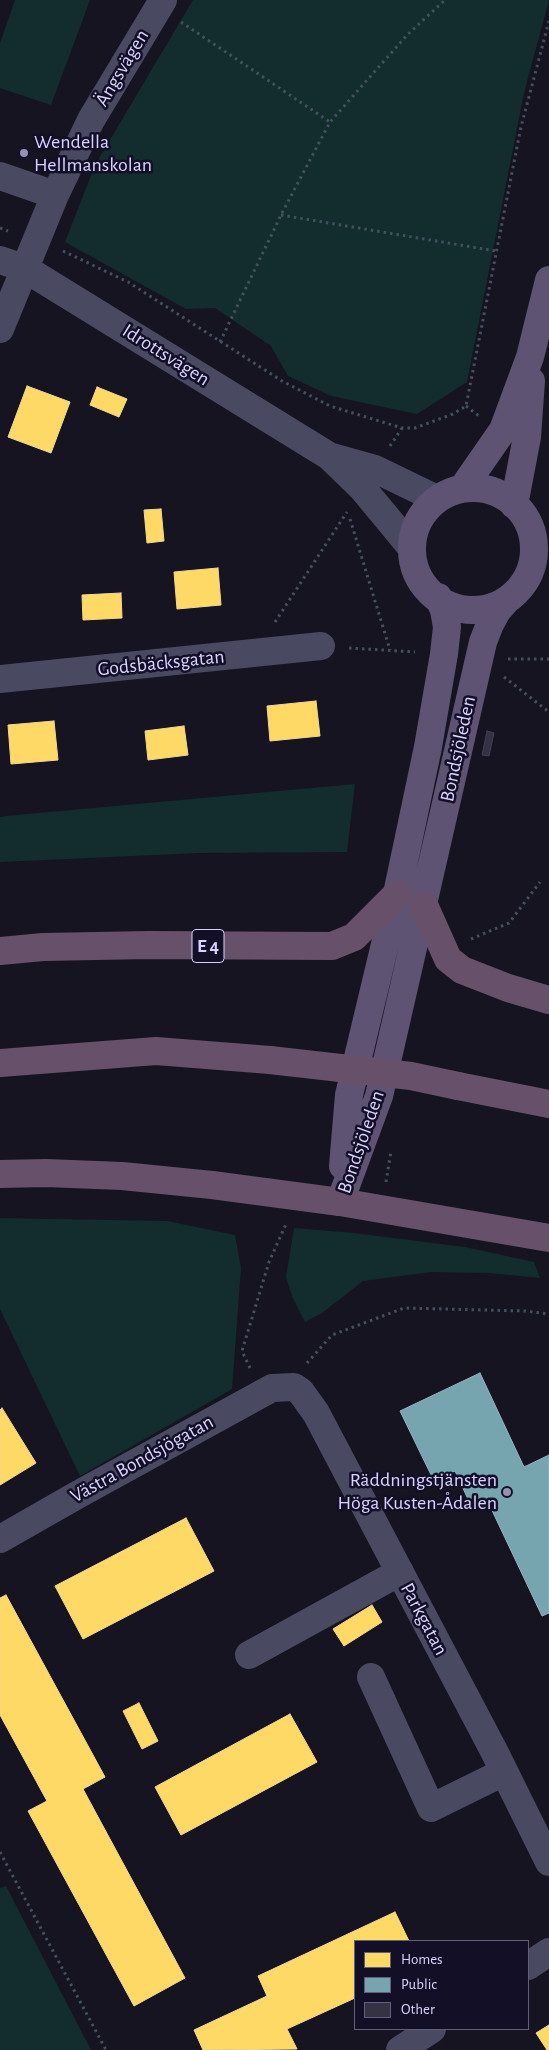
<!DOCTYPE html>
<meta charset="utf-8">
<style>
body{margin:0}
#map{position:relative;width:549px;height:2050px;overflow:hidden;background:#161421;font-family:"Alegreya Sans",sans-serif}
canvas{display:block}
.legend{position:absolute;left:354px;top:1940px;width:175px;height:90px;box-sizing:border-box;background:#130f26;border:1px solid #625e7d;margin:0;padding:6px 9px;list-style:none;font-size:15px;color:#d9d4ff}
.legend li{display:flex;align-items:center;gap:10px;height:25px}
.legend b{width:25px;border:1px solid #625e7d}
</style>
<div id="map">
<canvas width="549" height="2050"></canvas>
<ul class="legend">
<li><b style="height:14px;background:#ffd966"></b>Homes</li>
<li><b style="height:14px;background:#76a5af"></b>Public</li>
<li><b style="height:14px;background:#343243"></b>Other</li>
</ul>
</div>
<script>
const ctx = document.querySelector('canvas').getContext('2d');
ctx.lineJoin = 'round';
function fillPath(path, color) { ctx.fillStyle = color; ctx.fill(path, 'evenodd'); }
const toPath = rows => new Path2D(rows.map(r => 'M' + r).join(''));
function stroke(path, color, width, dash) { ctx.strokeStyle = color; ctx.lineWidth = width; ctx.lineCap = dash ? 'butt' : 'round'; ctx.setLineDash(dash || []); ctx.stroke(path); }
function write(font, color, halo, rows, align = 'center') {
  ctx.font = font + ' "Alegreya Sans",sans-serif'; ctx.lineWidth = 5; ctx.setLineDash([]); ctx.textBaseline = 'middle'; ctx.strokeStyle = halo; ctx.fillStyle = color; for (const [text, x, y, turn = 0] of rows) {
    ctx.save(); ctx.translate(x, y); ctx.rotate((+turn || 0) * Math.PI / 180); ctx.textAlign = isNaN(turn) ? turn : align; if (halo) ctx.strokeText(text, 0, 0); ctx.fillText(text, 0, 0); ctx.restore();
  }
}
fillPath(toPath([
 [15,0,90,0,51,105,0,88,0,43],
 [193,0,549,0,524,93,467,382,417,414,331,396,288,376,271,346,215,308,186,309,65,242,95,165],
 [355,784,347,852,198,853,0,862,0,817,6,816],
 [0,1218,167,1221,235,1235,241,1268,232,1389,80,1476,0,1309],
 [294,1228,354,1233,465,1247,534,1262,540,1278,489,1273,431,1272,363,1281,322,1313,305,1322,292,1296,286,1277],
 [6,1886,91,2050,0,2050,0,1888]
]), '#132c2d');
const homes = toPath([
 [27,386,70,402,51,453,8,437,27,386],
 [97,387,127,399,119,417,90,405,97,387],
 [161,509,164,541,147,543,144,510,161,509],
 [218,568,221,605,177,609,174,572,218,568],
 [121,593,122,618,83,620,82,595,121,593],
 [316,701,320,736,270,741,267,706,316,701],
 [54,721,58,760,11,764,8,725,54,721],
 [184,726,188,755,148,760,145,731,184,726],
 [2,1408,36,1463,0,1485,0,1410,2,1408],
 [186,1518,214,1571,83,1639,55,1586,186,1518],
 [6,1595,105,1777,83,1789,185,1978,134,2006,28,1811,47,1801,0,1715,0,1598,6,1595],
 [372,1605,382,1622,344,1646,333,1629,372,1605],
 [139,1703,158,1741,142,1749,123,1711,139,1703],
 [290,1714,317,1762,181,1835,155,1787,290,1714],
 [395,1912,409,1941,355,1941,355,1998,287,2029,297,2049,203,2050,194,2030,267,1996,258,1976,395,1912],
 [549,2025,549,2050,547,2050,536,2033,549,2025]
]);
fillPath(homes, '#ffd966');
stroke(homes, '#f4d894', 1);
const public = toPath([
 [480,1373,524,1467,549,1455,549,1613,542,1616,488,1502,473,1510,455,1471,434,1481,400,1411,480,1373]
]);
fillPath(public, '#76a5af');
stroke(public, '#94b3c7', 1);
const building = toPath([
 [487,731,494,733,489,756,482,755,487,731]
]);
fillPath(building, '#343243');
stroke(building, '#433f54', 1);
stroke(toPath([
 [181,22,330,122],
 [281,215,496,251],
 [0,228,8,231],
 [63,251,128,282,282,381,330,406,402,428,415,428,453,414,466,406,521,127,549,21],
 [220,342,281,215,330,122,408,34,445,0],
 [466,406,479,416],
 [390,446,402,428],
 [350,519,390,650],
 [275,622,347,512],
 [349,648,415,652],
 [508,659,549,659],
 [504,677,549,712],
 [471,939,509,923,540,882],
 [386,1182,391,1151],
 [307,1363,332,1335,404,1308,525,1311,549,1314],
 [250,1368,242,1351,269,1262,286,1224],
 [0,1852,106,2050]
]), '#44505f', 3, [2.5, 4]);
stroke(toPath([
 [0,176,55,195],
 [0,260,24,268,329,456,363,489,411,547],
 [0,329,55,195,91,120,163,0],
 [332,457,375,469,437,499],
 [0,679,321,646],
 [0,1539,79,1494,272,1388,294,1387,301,1392,316,1413,494,1751,549,1862],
 [249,1655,400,1572],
 [371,1677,431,1808,504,1772],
 [528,1966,549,1952],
 [400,2050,432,2029]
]), '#4a4962', 28);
stroke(toPath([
 '412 549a61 61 0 1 1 122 0a61 61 0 1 1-122 0Z',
 [462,489,503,430,530,357,549,280],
 [514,505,527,437,531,381],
 [343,1166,349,1095,397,894,428,747,444,654,447,627,444,610,438,597],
 [340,1202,379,1096,483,642,490,624,497,611,505,602]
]), '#5e5373', 28);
stroke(toPath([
 [424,905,448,959,462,970,508,988,549,1000],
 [0,951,43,947,149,945,332,946,354,937,397,894],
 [0,1063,156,1051,270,1060],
 [458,1086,549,1104],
 [0,1174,46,1173,122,1176,212,1185,340,1202,549,1238]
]), '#67516a', 28);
stroke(toPath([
 [270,1060,411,1076,458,1086]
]), '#67516a', 28);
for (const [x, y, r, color] of [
 [24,153,5,"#9591b1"],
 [507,1492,5,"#9591b1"]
]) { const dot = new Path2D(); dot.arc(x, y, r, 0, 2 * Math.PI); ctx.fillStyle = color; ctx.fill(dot); stroke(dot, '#130f26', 2); }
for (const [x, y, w] of [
 [208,946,32]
]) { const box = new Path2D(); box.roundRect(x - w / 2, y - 16.5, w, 33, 4); ctx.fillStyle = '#130f26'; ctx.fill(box); stroke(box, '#d9d4ff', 1); }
write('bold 19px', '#d9d4ff', null, [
 ["E 4",208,946]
]);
write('20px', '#d9d4ff', '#130f26', [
 ["Ängsvägen",122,68,-59],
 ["Idrottsvägen",166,355,32],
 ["Godsbäcksgatan",161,663,-6],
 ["Bondsjöleden",458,749,-78],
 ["Bondsjöleden",361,1142,-71],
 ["Västra Bondsjögatan",142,1459,-29],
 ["Parkgatan",424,1619,62]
]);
write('20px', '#d9d4ff', '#130f26', [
 ["Wendella",34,142],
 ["Hellmanskolan",34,165],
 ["Räddningstjänsten",497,1480,"right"],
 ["Höga Kusten-Ådalen",497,1503,"right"]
], 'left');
</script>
